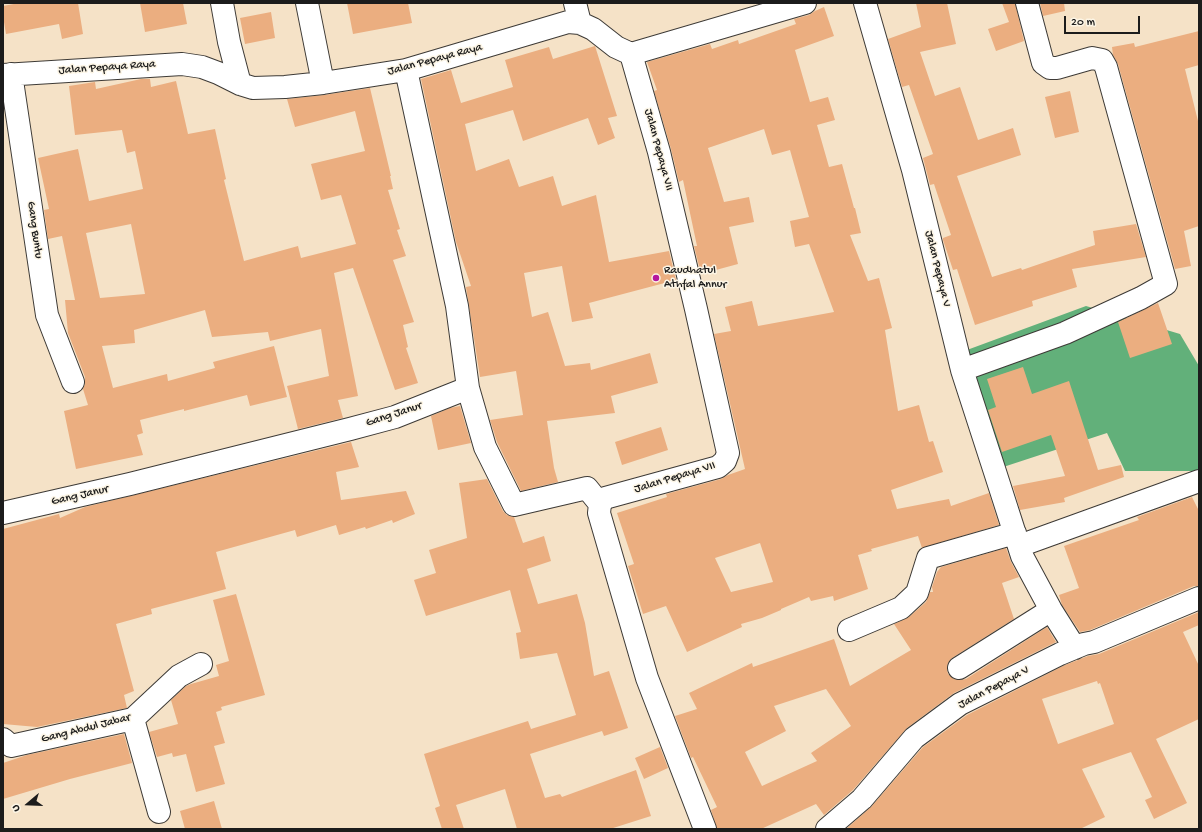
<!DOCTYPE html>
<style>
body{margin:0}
#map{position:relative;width:1202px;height:832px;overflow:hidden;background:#f5e2c7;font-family:"Gochi Hand",sans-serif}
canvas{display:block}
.frame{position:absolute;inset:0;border:4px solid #1c1c1c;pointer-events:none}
.north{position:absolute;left:8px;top:784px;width:40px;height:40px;-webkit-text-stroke:3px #fcf5e5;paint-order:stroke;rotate:251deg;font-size:11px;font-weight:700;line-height:16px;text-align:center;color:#1c1c1c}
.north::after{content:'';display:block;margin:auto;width:14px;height:18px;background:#1c1c1c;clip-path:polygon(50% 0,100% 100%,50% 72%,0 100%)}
.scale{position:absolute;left:1064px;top:16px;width:76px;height:18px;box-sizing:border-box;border:2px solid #1c1c1c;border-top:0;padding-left:5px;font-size:12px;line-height:14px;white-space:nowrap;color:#1c1c1c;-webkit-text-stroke:3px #fcf5e5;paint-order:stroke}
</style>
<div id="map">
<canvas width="1202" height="832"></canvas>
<div class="frame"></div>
<div class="north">U</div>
<div class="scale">20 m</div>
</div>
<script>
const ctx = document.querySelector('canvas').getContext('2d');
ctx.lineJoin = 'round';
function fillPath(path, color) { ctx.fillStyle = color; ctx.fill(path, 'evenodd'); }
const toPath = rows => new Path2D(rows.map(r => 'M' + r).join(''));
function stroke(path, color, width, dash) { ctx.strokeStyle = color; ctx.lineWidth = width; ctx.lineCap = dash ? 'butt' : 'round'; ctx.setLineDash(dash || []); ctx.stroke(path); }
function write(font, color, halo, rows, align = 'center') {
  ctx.font = font + ' "Gochi Hand",sans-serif'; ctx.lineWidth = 3; ctx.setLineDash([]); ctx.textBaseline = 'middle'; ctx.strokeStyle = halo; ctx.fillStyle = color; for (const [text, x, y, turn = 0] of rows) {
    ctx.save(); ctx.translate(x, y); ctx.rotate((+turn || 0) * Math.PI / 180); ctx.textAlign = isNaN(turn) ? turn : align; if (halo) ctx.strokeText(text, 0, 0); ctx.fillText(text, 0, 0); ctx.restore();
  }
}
fillPath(toPath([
 [1086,306,1180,334,1199,366,1199,477,1190,471,1125,471,1107,433,988,472,948,357]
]), '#62b07a');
fillPath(toPath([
 [19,3,78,3,83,34,62,39,59,24,6,34,3,16,3,6],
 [140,3,183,3,187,24,145,32],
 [347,3,408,3,412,23,353,34],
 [916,3,947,3,956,44,920,52,935,96,960,87,978,140,1013,128,1021,155,957,176,992,277,1021,268,1022,270,1095,245,1093,231,1136,224,1146,257,1072,269,1077,287,1032,301,1033,306,975,325,957,269,953,270,943,240,943,238,951,235,934,184,930,185,923,158,933,154,909,85,902,87,888,39,921,27],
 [1002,3,1015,3,1024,41,996,51,988,29,1009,22],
 [1040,3,1064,3,1065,11,1043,16],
 [824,7,834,36,795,50,810,102,828,97,835,120,817,125,829,167,842,164,854,208,855,208,861,233,850,235,868,281,879,278,892,328,885,330,898,411,919,405,929,442,933,441,943,472,891,490,897,509,949,499,951,506,989,493,999,525,922,548,918,536,871,549,872,551,858,555,868,589,834,601,833,596,811,601,809,597,781,609,781,610,762,618,741,624,742,627,687,652,666,606,643,614,628,566,634,564,617,513,667,497,666,494,721,479,728,475,745,469,714,334,731,331,725,307,752,301,758,326,834,312,809,244,795,247,790,221,809,217,790,150,772,155,764,129,708,148,724,202,749,197,754,222,729,227,738,264,701,274,694,246,697,246,683,180,679,182,671,149,654,91,657,90,647,62,710,44,712,49,738,40,739,44,796,24,794,19,809,15,815,11],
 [760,543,773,582,731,592,715,558],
 [271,12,275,38,245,44,240,18],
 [1199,31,1199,65,1185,69,1199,125,1199,226,1184,231,1191,266,1175,269,1118,64,1113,55,1112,47,1134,43,1135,47],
 [595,46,617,116,608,118,615,138,598,145,588,118,523,141,513,110,465,124,476,171,509,159,519,187,553,176,562,206,596,195,609,262,669,251,676,280,589,303,593,318,572,322,562,266,524,273,532,317,548,312,565,366,590,363,591,370,650,353,658,383,611,396,615,413,547,421,554,468,558,482,521,491,497,442,490,420,523,415,516,371,480,377,466,287,471,286,456,242,421,79,451,70,461,103,513,87,505,60,549,47,553,59],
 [141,79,150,79,151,87,176,81,188,134,215,129,226,179,224,180,244,261,298,246,301,258,356,244,341,195,321,200,311,164,365,151,355,111,295,127,287,99,324,95,370,88,391,176,390,176,393,189,388,190,400,229,397,230,406,256,393,260,414,322,403,325,408,347,406,348,418,383,395,390,353,268,334,273,358,396,338,400,343,418,298,429,287,386,329,376,321,329,270,341,268,332,212,337,205,310,134,330,135,343,102,346,113,388,167,374,168,381,215,368,213,362,274,346,287,397,250,406,247,395,184,411,184,409,140,420,143,433,137,435,143,455,76,469,64,411,88,405,83,389,85,384,85,377,68,333,65,300,75,300,62,236,48,239,44,210,49,209,38,158,78,149,89,201,143,189,135,151,127,153,122,130,75,135,69,86,95,82,96,89],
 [131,224,145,294,100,298,86,233],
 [1070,91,1079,132,1055,138,1045,97],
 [1158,303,1172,344,1130,358,1118,322],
 [1023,367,1032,394,1069,381,1098,470,1121,465,1124,477,1064,498,1065,502,1020,510,1013,486,1065,476,1051,435,1002,452,988,410,996,407,987,379],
 [460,406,471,443,438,450,431,416,450,408],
 [661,427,668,450,622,465,615,442],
 [351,442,359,467,336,472,341,500,406,491,415,514,393,523,392,520,366,529,365,527,339,535,336,525,297,537,295,530,216,552,226,589,151,609,152,614,116,624,134,691,124,695,127,708,37,727,3,724,3,529,59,514,60,518,85,507],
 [487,479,503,511,507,515,514,517,523,543,544,536,551,561,527,569,538,604,577,594,585,623,594,676,609,671,628,728,604,736,602,731,530,754,545,798,560,794,562,797,636,770,651,816,610,829,517,829,505,789,456,805,464,829,442,829,435,808,440,806,424,754,528,721,531,729,576,715,557,653,520,659,516,633,521,632,510,590,426,616,414,580,436,573,429,550,467,538,459,483],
 [1192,497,1199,511,1199,586,1194,586,1090,630,1080,632,1062,605,1059,595,1079,588,1064,546,1139,520,1137,517],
 [1006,548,1011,562,1019,577,1002,583,1014,619,952,658,948,663,947,669,948,674,954,679,960,680,966,679,1047,627,1056,642,954,693,907,728,853,790,824,815,816,804,761,829,717,829,711,810,717,807,693,757,691,758,675,716,697,709,689,693,752,663,753,667,834,639,850,686,911,650,894,624,909,617,926,602,930,592,933,592,932,587,937,572,941,567],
 [826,689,851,726,811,753,817,761,762,786,745,752,786,731,774,706],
 [236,594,265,695,221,707,222,710,216,712,225,743,214,746,225,784,196,792,186,754,173,757,172,753,157,757,149,732,178,724,171,700,186,686,191,684,219,676,216,665,229,661,213,600],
 [1199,612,1199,625,1183,632,1199,666,1199,719,1156,739,1187,803,1154,819,1145,800,1152,797,1131,752,1082,769,1105,817,1080,829,846,829,871,807,923,747,967,715,1065,665,1088,656,1099,654],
 [1097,681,1098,684,1100,683,1114,724,1058,744,1042,699],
 [124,734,132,763,70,779,3,799,3,763,27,755],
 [660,747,668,768,644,779,635,758],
 [214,801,222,829,185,829,180,811]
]), '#ebae80');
const minor = toPath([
 [222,3,229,42,240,84],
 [307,3,323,83],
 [575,3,580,23],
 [865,3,913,170,962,370,996,475,1022,556,1051,610,1075,648],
 [631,54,659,152,696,309,728,453,725,461,718,467,605,498,600,504,599,513,647,678,705,829],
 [406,70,457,306,468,388,485,447,514,505,587,488,600,504],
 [11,74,47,315,73,382],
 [3,75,182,64,202,67,218,73,240,84,253,88,285,87,323,83,406,70,568,22,580,23,593,29,616,47,631,54,805,3],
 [962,370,1065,333,1141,298,1166,284,1106,67,1102,60,1092,58,1057,68,1050,68,1043,63,1027,3],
 [3,513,130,484,350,429,395,417,468,388],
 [1019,546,1199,481],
 [849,630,901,608,917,593,928,558,1015,533],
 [959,668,1051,610],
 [133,719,159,812],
 [3,739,11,746,133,719,179,676,201,664],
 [827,829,862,799,914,738,960,704,1060,654,1084,644,1094,642,1199,598]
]);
stroke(minor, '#3d3a36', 24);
stroke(minor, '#fff', 22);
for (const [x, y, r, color] of [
 [656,278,4,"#b5179e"]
]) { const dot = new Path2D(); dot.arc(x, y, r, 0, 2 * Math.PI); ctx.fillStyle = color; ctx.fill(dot); stroke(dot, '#fcf5e5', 1.5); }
write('12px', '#1c1c1c', '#fcf5e5', [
 ["Jalan Pepaya Raya",435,60,-15],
 ["Jalan Pepaya Raya",107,68,-4],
 ["Jalan Pepaya VII",658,150,75],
 ["Gang Buntu",34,230,82],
 ["Jalan Pepaya V",937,269,76],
 ["Gang Janur",394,415,-18],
 ["Jalan Pepaya VII",675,478,-17],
 ["Gang Janur",80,496,-13],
 ["Jalan Pepaya V",994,688,-28],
 ["Gang Abdul Jabar",86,729,-14]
]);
write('12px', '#1c1c1c', '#fcf5e5', [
 ["Raudhatul",664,271],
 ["Athfal Annur",664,285]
], 'left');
</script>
